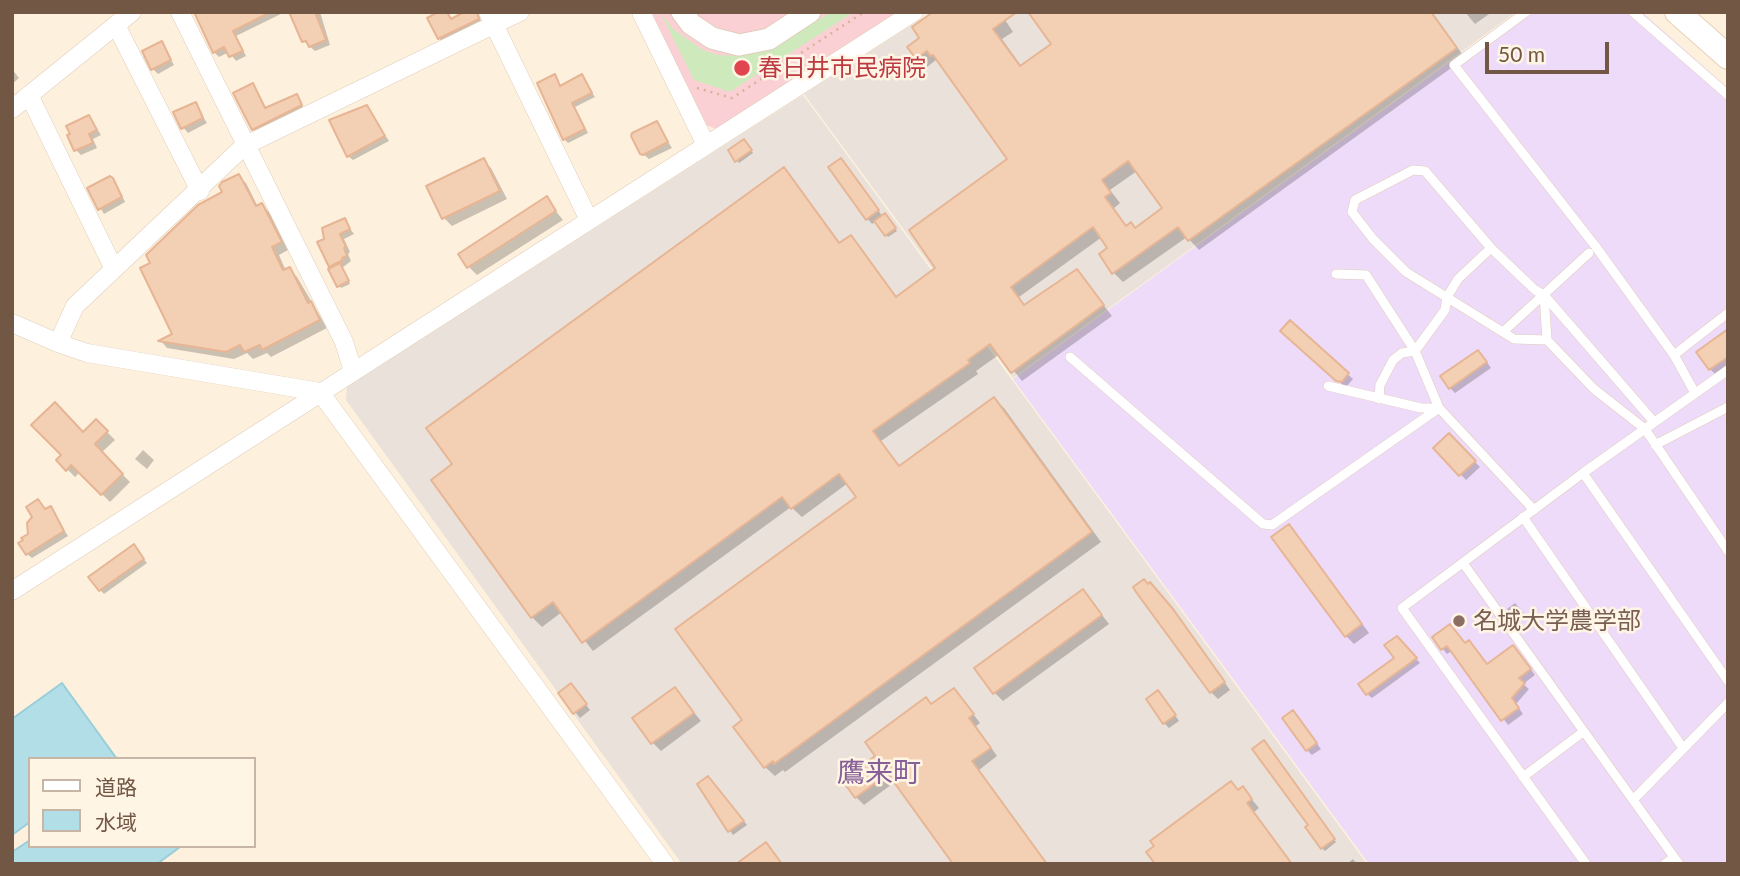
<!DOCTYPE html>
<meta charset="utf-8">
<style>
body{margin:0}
#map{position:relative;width:1740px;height:876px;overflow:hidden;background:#fdf1de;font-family:Lato,"Noto Sans JP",sans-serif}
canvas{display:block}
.frame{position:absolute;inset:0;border:14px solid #735745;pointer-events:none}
.legend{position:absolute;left:28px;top:757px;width:228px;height:91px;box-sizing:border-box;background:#fff5e5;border:2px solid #c7b6a5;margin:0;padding:9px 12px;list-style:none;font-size:21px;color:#735745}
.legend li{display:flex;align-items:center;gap:14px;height:35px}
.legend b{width:35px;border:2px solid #c7b6a5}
.scale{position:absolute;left:1485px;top:42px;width:124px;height:32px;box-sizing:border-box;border:4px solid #735745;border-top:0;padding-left:9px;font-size:21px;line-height:24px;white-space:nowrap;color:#735745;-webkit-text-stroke:5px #fff5e5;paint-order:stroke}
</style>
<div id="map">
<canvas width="1740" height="876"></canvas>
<div class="frame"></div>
<ul class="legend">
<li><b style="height:9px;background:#fff"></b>道路</li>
<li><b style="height:19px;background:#b2dee7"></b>水域</li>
</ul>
<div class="scale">50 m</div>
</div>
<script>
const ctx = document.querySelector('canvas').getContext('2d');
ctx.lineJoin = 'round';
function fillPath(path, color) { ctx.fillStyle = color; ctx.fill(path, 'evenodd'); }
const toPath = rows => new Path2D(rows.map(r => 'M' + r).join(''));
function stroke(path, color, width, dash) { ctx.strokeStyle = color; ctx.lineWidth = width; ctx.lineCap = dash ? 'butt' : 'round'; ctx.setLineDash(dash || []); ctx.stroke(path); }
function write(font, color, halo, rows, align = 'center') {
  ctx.font = font + ' Lato,"Noto Sans JP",sans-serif'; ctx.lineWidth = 5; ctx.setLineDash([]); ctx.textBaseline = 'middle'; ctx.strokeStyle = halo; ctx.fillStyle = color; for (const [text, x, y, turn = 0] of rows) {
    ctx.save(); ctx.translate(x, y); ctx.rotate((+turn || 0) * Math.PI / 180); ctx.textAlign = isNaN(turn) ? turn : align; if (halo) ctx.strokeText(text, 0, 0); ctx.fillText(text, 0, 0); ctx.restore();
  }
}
fillPath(toPath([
 [932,12,1516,12,1013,378,804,94],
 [803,95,1367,864,682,864,346,400,347,387]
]), '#eae2da');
fillPath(toPath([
 [1518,12,1642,12,1728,88,1728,864,1369,864,1013,379]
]), '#eedbf9');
fillPath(toPath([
 [646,12,897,12,716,129,701,123]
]), '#fbd0d5');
fillPath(toPath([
 [660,12,673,29,703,50,718,55,737,56,768,51,831,12,854,12,730,92,694,80]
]), '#ceeabc');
const water = toPath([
 [62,683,117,759,30,759,30,822,12,835,12,719,62,683],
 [30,840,30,846,180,847,157,864,12,864,12,852,30,840]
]);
fillPath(water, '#b2dee7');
stroke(water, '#98cdd9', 2);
fillPath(toPath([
 [224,12,285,12,236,36,246,56,236,61,229,52,219,57,214,52],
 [291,12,320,12,330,45,315,51,309,46,304,41],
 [447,12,452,20,468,12,478,12,482,24,443,43,439,38],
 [1000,12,1013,32,1002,39,1022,67,1241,12,1432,12,1465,58,1199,250,1187,237,1123,282,1114,273,1110,248,1102,237,1019,297,1025,306,1077,271,1112,316,1022,381,1000,354,976,371,978,374,881,441,900,467,994,399,1004,408,1101,542,785,772,783,770,775,776,765,767,745,721,859,498,848,483,802,517,791,507,593,651,562,612,542,627,532,617,455,465,784,169,793,179,841,244,851,237,860,247,897,298,937,268,1010,160,936,60,927,67,910,48],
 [1137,171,1165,209,1136,229,1127,227,1114,208,1120,203,1110,190],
 [1465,12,1492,12,1475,24],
 [161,44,174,65,158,74,153,69],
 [12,69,19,78,12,84],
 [554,76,562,87,582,77,595,97,575,107,588,133,568,143,564,139],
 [253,85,267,109,296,96,305,110,257,133,253,129],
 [195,104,207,123,188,133,183,127],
 [367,107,389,141,353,160,348,156],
 [89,117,101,135,93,139,97,148,81,155,76,150],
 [656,123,672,148,649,159,642,153],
 [746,143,753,153,739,163,730,151],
 [483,160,491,168,507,199,452,226,444,218],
 [846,166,883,217,887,217,897,231,888,237,876,221,872,224,867,218],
 [238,176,246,183,258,207,262,205,270,213,288,250,279,255,286,271,289,269,297,277,327,328,271,357,267,353,253,359,247,353,234,359,167,348,161,341,174,334,153,264,225,193],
 [112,179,117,185,125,202,104,214,89,189],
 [546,199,563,220,477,275,469,267,461,254],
 [344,220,354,234,344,239,350,252,348,254,351,261,342,268,350,284,341,288,331,270,333,269,330,266,326,239],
 [1290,323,1353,379,1347,386,1343,385,1283,331],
 [1728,331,1728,368,1717,376,1710,369],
 [1483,357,1491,368,1455,393,1450,388],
 [104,429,115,440,101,453,130,482,110,502,80,472,75,477,67,469,63,455,83,434],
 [1449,435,1480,467,1466,480,1436,448],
 [143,450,154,460,147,469,135,459],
 [50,508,68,536,32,558,27,554,34,518],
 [1298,537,1369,633,1354,644,1346,636],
 [137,551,147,563,104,594,100,590],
 [1083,591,1109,624,1003,701,994,692],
 [1515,603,1526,616,1517,622,1507,609],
 [1179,618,1230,690,1218,699,1211,692],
 [1397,638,1420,663,1372,698,1367,694,1396,658],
 [1434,638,1465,645,1469,642,1488,665,1518,652,1535,675,1523,684,1529,689,1516,704,1523,714,1508,725,1453,650,1447,654],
 [675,689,701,721,661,751,653,743],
 [576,691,590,710,580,718,560,693],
 [961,698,980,723,976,726,997,756,979,770,1046,864,896,781,864,805,856,797,878,757,932,706],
 [1163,698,1179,721,1169,728,1164,723],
 [1298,718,1321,749,1312,755,1307,750],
 [1266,745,1336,842,1325,851,1322,848],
 [712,782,747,825,733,835,699,785],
 [1243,789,1259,808,1254,812,1292,864,1157,864],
 [1353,859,1357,864,1347,864]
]), '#0003');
const building = toPath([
 [194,12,271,12,233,31,243,51,229,57,224,47,213,53,194,12],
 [289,12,315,12,326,40,309,47,306,41,302,42,289,12],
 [438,12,447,12,451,19,464,12,477,12,479,19,438,39,427,18,438,12],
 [933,12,1017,12,993,29,1020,66,1051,44,1028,12,1431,12,1457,48,1188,241,1178,227,1112,274,1099,254,1107,248,1093,227,1011,287,1024,305,1077,269,1104,305,1011,373,990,344,968,360,970,363,873,431,899,466,994,397,1092,532,774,764,773,761,764,768,733,727,742,720,675,629,856,497,839,474,791,509,782,497,582,643,553,602,531,618,431,480,452,464,426,428,784,167,839,243,851,235,896,297,935,268,909,230,1007,159,933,55,930,56,927,51,916,59,907,47,919,38,912,27,933,12],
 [1128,161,1162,208,1135,228,1131,222,1126,226,1105,197,1111,193,1102,180,1128,161],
 [162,41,171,60,151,70,142,51,162,41],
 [555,74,560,86,582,74,592,93,572,103,585,129,563,140,537,83,555,74],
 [253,83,265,108,297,94,302,105,252,130,233,93,253,83],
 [196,102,203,118,181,129,173,112,196,102],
 [367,105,385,136,347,157,329,120,367,105],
 [89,115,97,130,89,134,93,143,74,151,67,135,70,134,66,126,89,115],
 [657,121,668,142,643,155,640,154,631,136,632,133,657,121],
 [744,139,752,150,735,162,728,150,744,139],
 [484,158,500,191,442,219,426,186,484,158],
 [841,158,879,210,866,220,828,167,841,158],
 [239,174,256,206,262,203,282,242,272,247,283,270,290,267,308,303,311,301,320,320,262,350,260,345,244,352,240,345,226,352,158,341,172,334,140,268,150,263,146,255,198,205,222,192,219,186,222,182,239,174],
 [110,176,113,178,122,197,98,210,87,188,110,176],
 [547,196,556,211,467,268,458,254,547,196],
 [885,213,896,228,885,236,874,221,885,213],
 [345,218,350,229,340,234,346,247,344,248,347,256,342,258,343,260,329,267,317,242,324,239,322,228,345,218],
 [340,263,349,281,337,287,328,269,340,263],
 [1290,320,1349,373,1342,382,1336,381,1280,331,1290,320],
 [1728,329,1728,357,1709,370,1696,352,1728,329],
 [1478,350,1487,362,1449,389,1440,376,1478,350],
 [55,402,83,432,96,419,108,431,95,444,123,474,101,495,71,465,66,471,56,460,61,455,31,425,55,402],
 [1449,433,1476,461,1459,476,1433,448,1449,433],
 [38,499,45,509,51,506,64,531,26,555,18,543,23,540,21,538,28,534,27,523,32,517,26,507,38,499],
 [1289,524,1362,624,1345,637,1271,537,1289,524],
 [134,544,144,559,99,591,88,577,134,544],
 [1144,579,1148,584,1150,582,1173,609,1225,682,1210,693,1136,592,1133,587,1144,579],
 [1083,589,1102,615,993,694,974,668,1083,589],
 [1450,624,1465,643,1469,640,1487,664,1513,645,1531,669,1519,678,1525,683,1512,698,1519,708,1501,721,1447,646,1441,650,1432,637,1450,624],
 [1397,636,1417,658,1366,695,1358,684,1394,658,1384,645,1397,636],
 [571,683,587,704,573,714,558,693,571,683],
 [675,687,694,713,651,744,632,718,675,687],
 [954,688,974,714,969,718,991,748,972,761,1047,864,953,864,888,774,855,798,842,780,875,756,865,742,926,697,931,704,954,688],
 [1158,690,1176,715,1163,724,1146,699,1158,690],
 [1293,710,1317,743,1306,751,1282,718,1293,710],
 [1264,740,1335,839,1321,849,1305,827,1308,825,1252,749,1264,740],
 [708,776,744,821,728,832,697,784,708,776],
 [1231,781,1238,790,1243,786,1252,799,1247,803,1292,864,1155,864,1146,852,1154,846,1150,841,1231,781],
 [766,842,782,864,736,864,766,842]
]);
fillPath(building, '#f3cfb4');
stroke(building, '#e7b594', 2);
const service = toPath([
 [1526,12,1454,65,1596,247,1674,355,1695,393],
 [1633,12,1728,95],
 [1336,274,1366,275,1415,351,1439,408,1534,510],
 [1544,295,1547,340,1594,389,1645,429,1728,551],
 [1504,331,1589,253],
 [1547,340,1514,339,1406,272,1373,239,1352,212,1355,200,1413,170,1425,171,1491,248,1535,290,1544,295,1654,422],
 [1674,355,1728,313],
 [1070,357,1263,524,1272,525,1439,408,1421,408,1328,386],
 [1379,399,1380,385,1393,360,1402,353,1415,351,1445,310,1447,297,1458,279,1491,248],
 [1655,445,1728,407],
 [1583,473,1728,681],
 [1523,517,1683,748],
 [1463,563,1679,864],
 [1523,777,1583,732],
 [1633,800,1728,703],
 [1586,864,1402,608,1583,473,1728,370],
 [1665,864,1674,857]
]);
const minor = toPath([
 [180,12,344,342,353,371],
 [488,12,589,220],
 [641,12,706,145],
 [116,25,200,191],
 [29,95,114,269],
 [12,109,132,12],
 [12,323,58,343,87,353,320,392,665,864],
 [58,343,75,306,244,146,520,12],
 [12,591,914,12]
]);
const tertiary = toPath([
 [682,12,691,24,712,38,739,45,769,39,810,12]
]);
const secondary = toPath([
 [1677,12,1728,57]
]);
stroke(service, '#e1cdba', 10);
stroke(minor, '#e1cdba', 19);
stroke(tertiary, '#e1cdba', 23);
stroke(secondary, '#e8d0b9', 26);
stroke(toPath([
 [697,88,732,98,864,12]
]), '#d8b298', 2.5, [2, 5]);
stroke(service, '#fff', 9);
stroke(minor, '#fff', 18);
stroke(tertiary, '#fff', 21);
stroke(secondary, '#fff', 24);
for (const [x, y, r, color] of [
 [742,68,9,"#e0444e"],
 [1459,621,7,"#8d6e63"]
]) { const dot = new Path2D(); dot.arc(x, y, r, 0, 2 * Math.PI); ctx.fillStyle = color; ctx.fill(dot); stroke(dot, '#fff5e5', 2.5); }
write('24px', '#be3a42', '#fff5e5', [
 ["春日井市民病院",758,68]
], 'left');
write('24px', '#785e54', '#fff5e5', [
 ["名城大学農学部",1473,621]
], 'left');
write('28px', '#866097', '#fff5e5', [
 ["鷹来町",879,773]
]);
</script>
